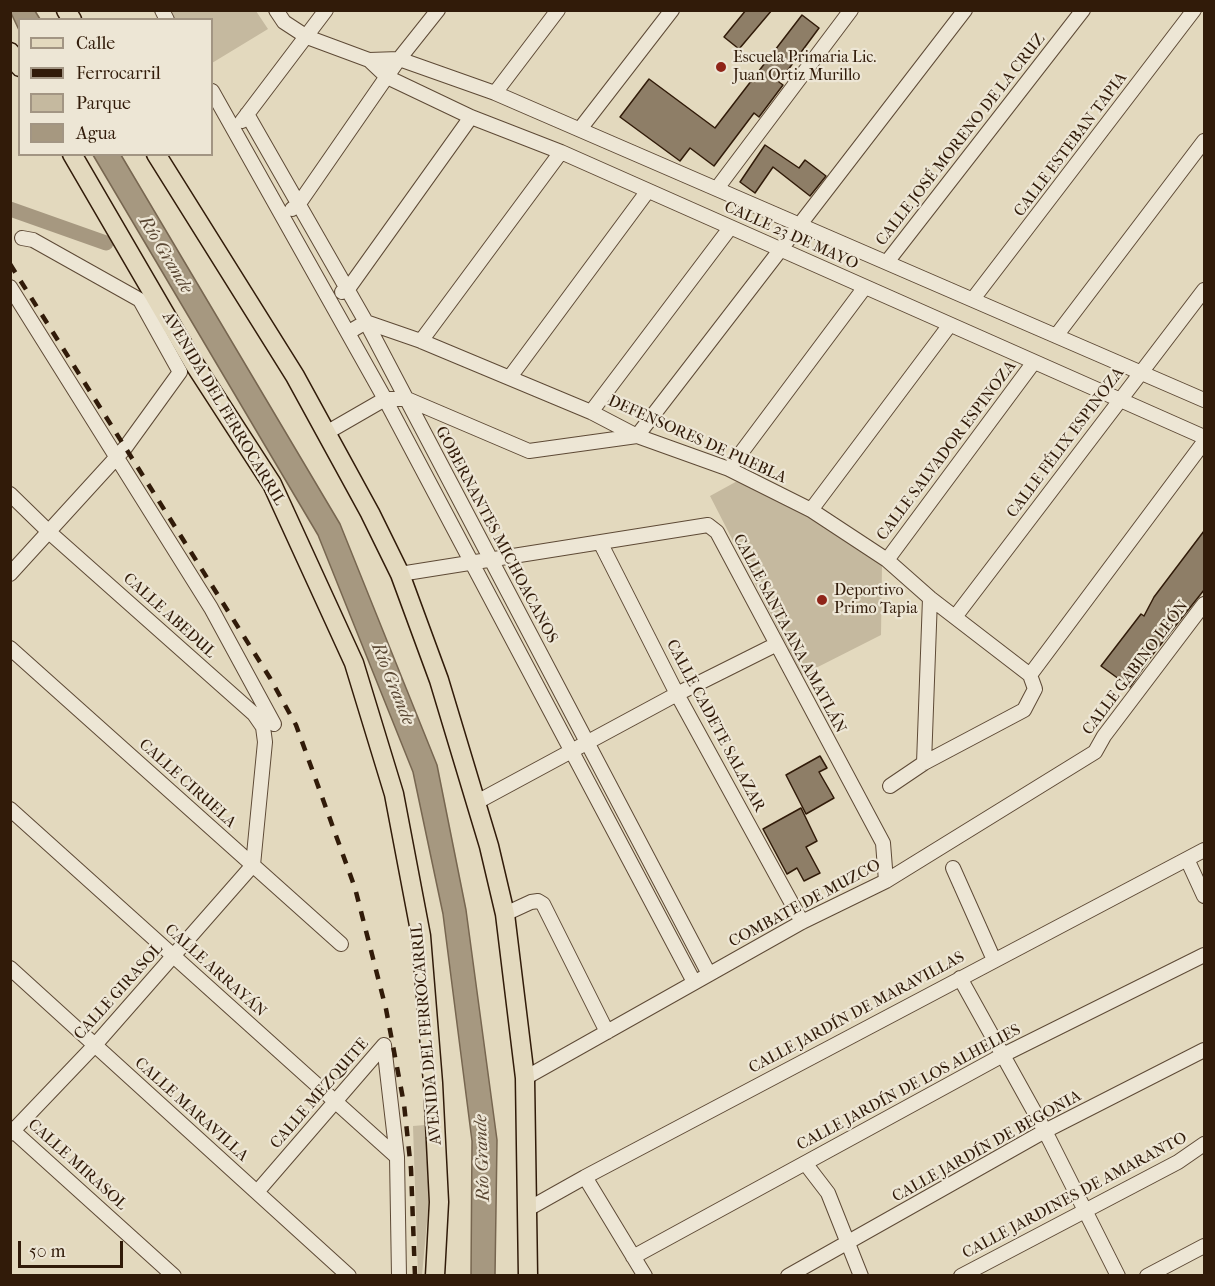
<!DOCTYPE html>
<meta charset="utf-8">
<style>
body{margin:0}
#map{position:relative;width:1215px;height:1286px;overflow:hidden;background:#e3d9be;font-family:"IM FELL French Canon",serif}
canvas{display:block}
.frame{position:absolute;inset:0;border:12px solid #311b09;pointer-events:none}
.legend{position:absolute;left:18px;top:18px;width:195px;height:138px;box-sizing:border-box;background:#ede6d5;border:2px solid #a29583;margin:0;padding:8px 10px;list-style:none;font-size:18px;color:#311b09}
.legend li{display:flex;align-items:center;gap:12px;height:30px}
.legend b{width:30px;border:2px solid #a29583}
.scale{position:absolute;left:18px;top:1241px;width:105px;height:27px;box-sizing:border-box;border:3px solid #311b09;border-top:0;padding-left:8px;font-size:18px;line-height:21px;white-space:nowrap;color:#311b09;-webkit-text-stroke:4px #ede6d5;paint-order:stroke}
</style>
<div id="map">
<canvas width="1215" height="1286"></canvas>
<div class="frame"></div>
<ul class="legend">
<li><b style="height:8px;background:#e3d9be"></b>Calle</li>
<li><b style="height:8px;background:#311b09"></b>Ferrocarril</li>
<li><b style="height:16px;background:#c5b99f"></b>Parque</li>
<li><b style="height:16px;background:#a69880"></b>Agua</li>
</ul>
<div class="scale">50 m</div>
</div>
<script>
const ctx = document.querySelector('canvas').getContext('2d');
ctx.lineJoin = 'round';
function fillPath(path, color) { ctx.fillStyle = color; ctx.fill(path, 'evenodd'); }
const toPath = rows => new Path2D(rows.map(r => 'M' + r).join(''));
function stroke(path, color, width, dash) { ctx.strokeStyle = color; ctx.lineWidth = width; ctx.lineCap = dash ? 'butt' : 'round'; ctx.setLineDash(dash || []); ctx.stroke(path); }
function write(font, color, halo, rows, align = 'center') {
  ctx.font = font + ' "IM FELL French Canon",serif'; ctx.lineWidth = 4.5; ctx.setLineDash([]); ctx.textBaseline = 'middle'; ctx.strokeStyle = halo; ctx.fillStyle = color; for (const [text, x, y, turn = 0] of rows) {
    ctx.save(); ctx.translate(x, y); ctx.rotate((+turn || 0) * Math.PI / 180); ctx.textAlign = isNaN(turn) ? turn : align; if (halo) ctx.strokeText(text, 0, 0); ctx.fillText(text, 0, 0); ctx.restore();
  }
}
fillPath(toPath([
 [170,11,256,11,268,29,212,63,212,20,175,19],
 [741,479,809,514,882,565,881,635,802,675,710,496],
 [425,1125,429,1200,422,1275,418,1276,413,1126]
]), '#c5b99f');
const water = toPath([
 [10,11,35,11,40,19,20,20,19,30,10,11],
 [93,155,121,155,340,524,437,765,466,910,497,1140,495,1275,471,1275,472,1141,443,914,413,772,318,535,93,155]
]);
fillPath(water, '#a69880');
stroke(water, '#776650', 1.5);
stroke(toPath([
 [10,209,106,243]
]), '#a69880', 15);
const building = toPath([
 [746,10,772,10,739,49,724,37,746,10],
 [802,15,819,28,779,82,783,85,759,117,754,113,714,166,690,148,680,161,620,117,649,79,715,128,802,15],
 [765,145,799,168,805,160,826,176,810,196,773,167,755,193,740,182,765,145],
 [1204,531,1204,590,1150,658,1130,687,1101,666,1141,614,1144,616,1154,597,1204,531],
 [820,756,827,768,819,772,834,798,806,814,786,775,820,756],
 [801,808,817,841,806,847,820,873,804,881,797,868,787,874,763,829,801,808]
]);
fillPath(building, '#8e7e67');
stroke(building, '#311b09', 1.5);
const minor = toPath([
 [162,10,167,20],
 [276,10,284,22,307,37,369,60,399,59,495,93,1204,400],
 [369,60,387,77,471,117,561,152,1204,437],
 [212,91,385,399,694,982],
 [495,93,558,10],
 [247,114,366,322,709,974],
 [242,121,326,10],
 [580,129,672,10],
 [718,187,851,10],
 [292,209,298,205,399,59,438,10],
 [887,262,1083,10],
 [10,287,211,608,274,724],
 [342,292,348,289,471,117],
 [973,299,1194,10],
 [349,332,366,322,421,341,591,412,637,436,729,469,811,510,887,560,930,598,1030,675,1035,689,1024,710,924,763,890,786],
 [1056,336,1204,141],
 [421,341,561,152],
 [510,377,647,192],
 [591,412,730,228],
 [326,433,385,399,407,399,529,451,637,436],
 [637,436,965,10],
 [729,469,865,287],
 [10,494,49,532,254,714,263,727,265,742,253,865,95,1045,10,1134],
 [811,510,949,326],
 [601,544,677,694,802,922],
 [887,560,1034,362],
 [10,574,125,448,180,372,140,300,33,240,22,238],
 [400,574,708,525,717,532,883,843,886,881],
 [955,617,1204,290],
 [10,648,341,944],
 [1030,675,1204,442],
 [924,763,930,598],
 [477,802,677,694,775,645],
 [10,809,397,1157],
 [1187,859,1204,896],
 [953,868,994,960],
 [505,914,531,902,538,901,543,904,607,1032],
 [10,968,349,1276],
 [960,978,1045,1131,1118,1276],
 [384,1045,397,1157,399,1276],
 [525,1078,802,922,886,881,1095,752,1104,736,1204,604],
 [10,1128,174,1276],
 [805,1163,828,1193,861,1276],
 [585,1177,645,1276],
 [257,1192,384,1045],
 [528,1209,585,1177,1204,850],
 [633,1257,1003,1055,1204,955],
 [788,1276,1045,1131,1204,1050],
 [961,1276,1178,1162,1204,1144],
 [1147,1276,1204,1246]
]);
const major = toPath([
 [66,10,72,20],
 [10,52,20,67],
 [72,154,193,362,272,484,354,663,394,794,421,936,433,1083,439,1202,435,1276],
 [156,154,295,376,370,513,400,574,439,680,489,846,505,914,525,1078,528,1276]
]);
stroke(minor, '#5e4a36', 16);
stroke(major, '#311b09', 21);
stroke(minor, '#ede6d5', 14);
stroke(major, '#e3d9be', 18);
stroke(toPath([
 [10,264,270,678,296,725,355,888,386,1009,404,1104,411,1169,415,1276]
]), '#311b09', 4.5, [10, 10]);
for (const [x, y, r, color] of [
 [721,67,6,"#8f2418"],
 [822,600,6,"#8f2418"]
]) { const dot = new Path2D(); dot.arc(x, y, r, 0, 2 * Math.PI); ctx.fillStyle = color; ctx.fill(dot); stroke(dot, '#ede6d5', 2); }
write('16px', '#311b09', '#ede6d5', [
 ["Escuela Primaria Lic.",733,58],
 ["Juan Ortiz Murillo",733,76],
 ["Deportivo",834,591],
 ["Primo Tapia",834,609]
], 'left');
write('16px', '#311b09', '#ede6d5', [
 ["CALLE JOSÉ MORENO DE LA CRUZ",961,140,-52],
 ["CALLE ESTEBAN TAPIA",1071,145,-53],
 ["CALLE 23 DE MAYO",791,236,24],
 ["AVENIDA DEL FERROCARRIL",223,409,59],
 ["DEFENSORES DE PUEBLA",697,440,24],
 ["CALLE FÉLIX ESPINOZA",1066,443,-53],
 ["CALLE SALVADOR ESPINOZA",947,451,-53],
 ["GOBERNANTES MICHOACANOS",496,535,62],
 ["CALLE ABEDUL",169,616,42],
 ["CALLE SANTA ANA AMATLÁN",789,634,62],
 ["CALLE GABINO LEÓN",1136,668,-53],
 ["CALLE CADETE SALAZAR",715,726,62],
 ["CALLE CIRUELA",187,784,42],
 ["COMBATE DE MUZCO",805,904,-28],
 ["CALLE ARRAYÁN",215,971,42],
 ["CALLE GIRASOL",119,992,-48],
 ["CALLE JARDÍN DE MARAVILLAS",857,1013,-28],
 ["AVENIDA DEL FERROCARRIL",427,1034,-95],
 ["CALLE JARDÍN DE LOS ALHELIES",909,1088,-28],
 ["CALLE MEZQUITE",320,1094,-49],
 ["CALLE MARAVILLA",191,1110,42],
 ["CALLE JARDÍN DE BEGONIA",987,1147,-29],
 ["CALLE MIRASOL",77,1165,42],
 ["CALLE JARDINES DE AMARANTO",1075,1196,-28]
]);
write('italic 18px', '#5a4733', '#ede6d5', [
 ["Río Grande",165,255,59],
 ["Río Grande",392,684,68],
 ["Río Grande",483,1158,-92]
]);
</script>
